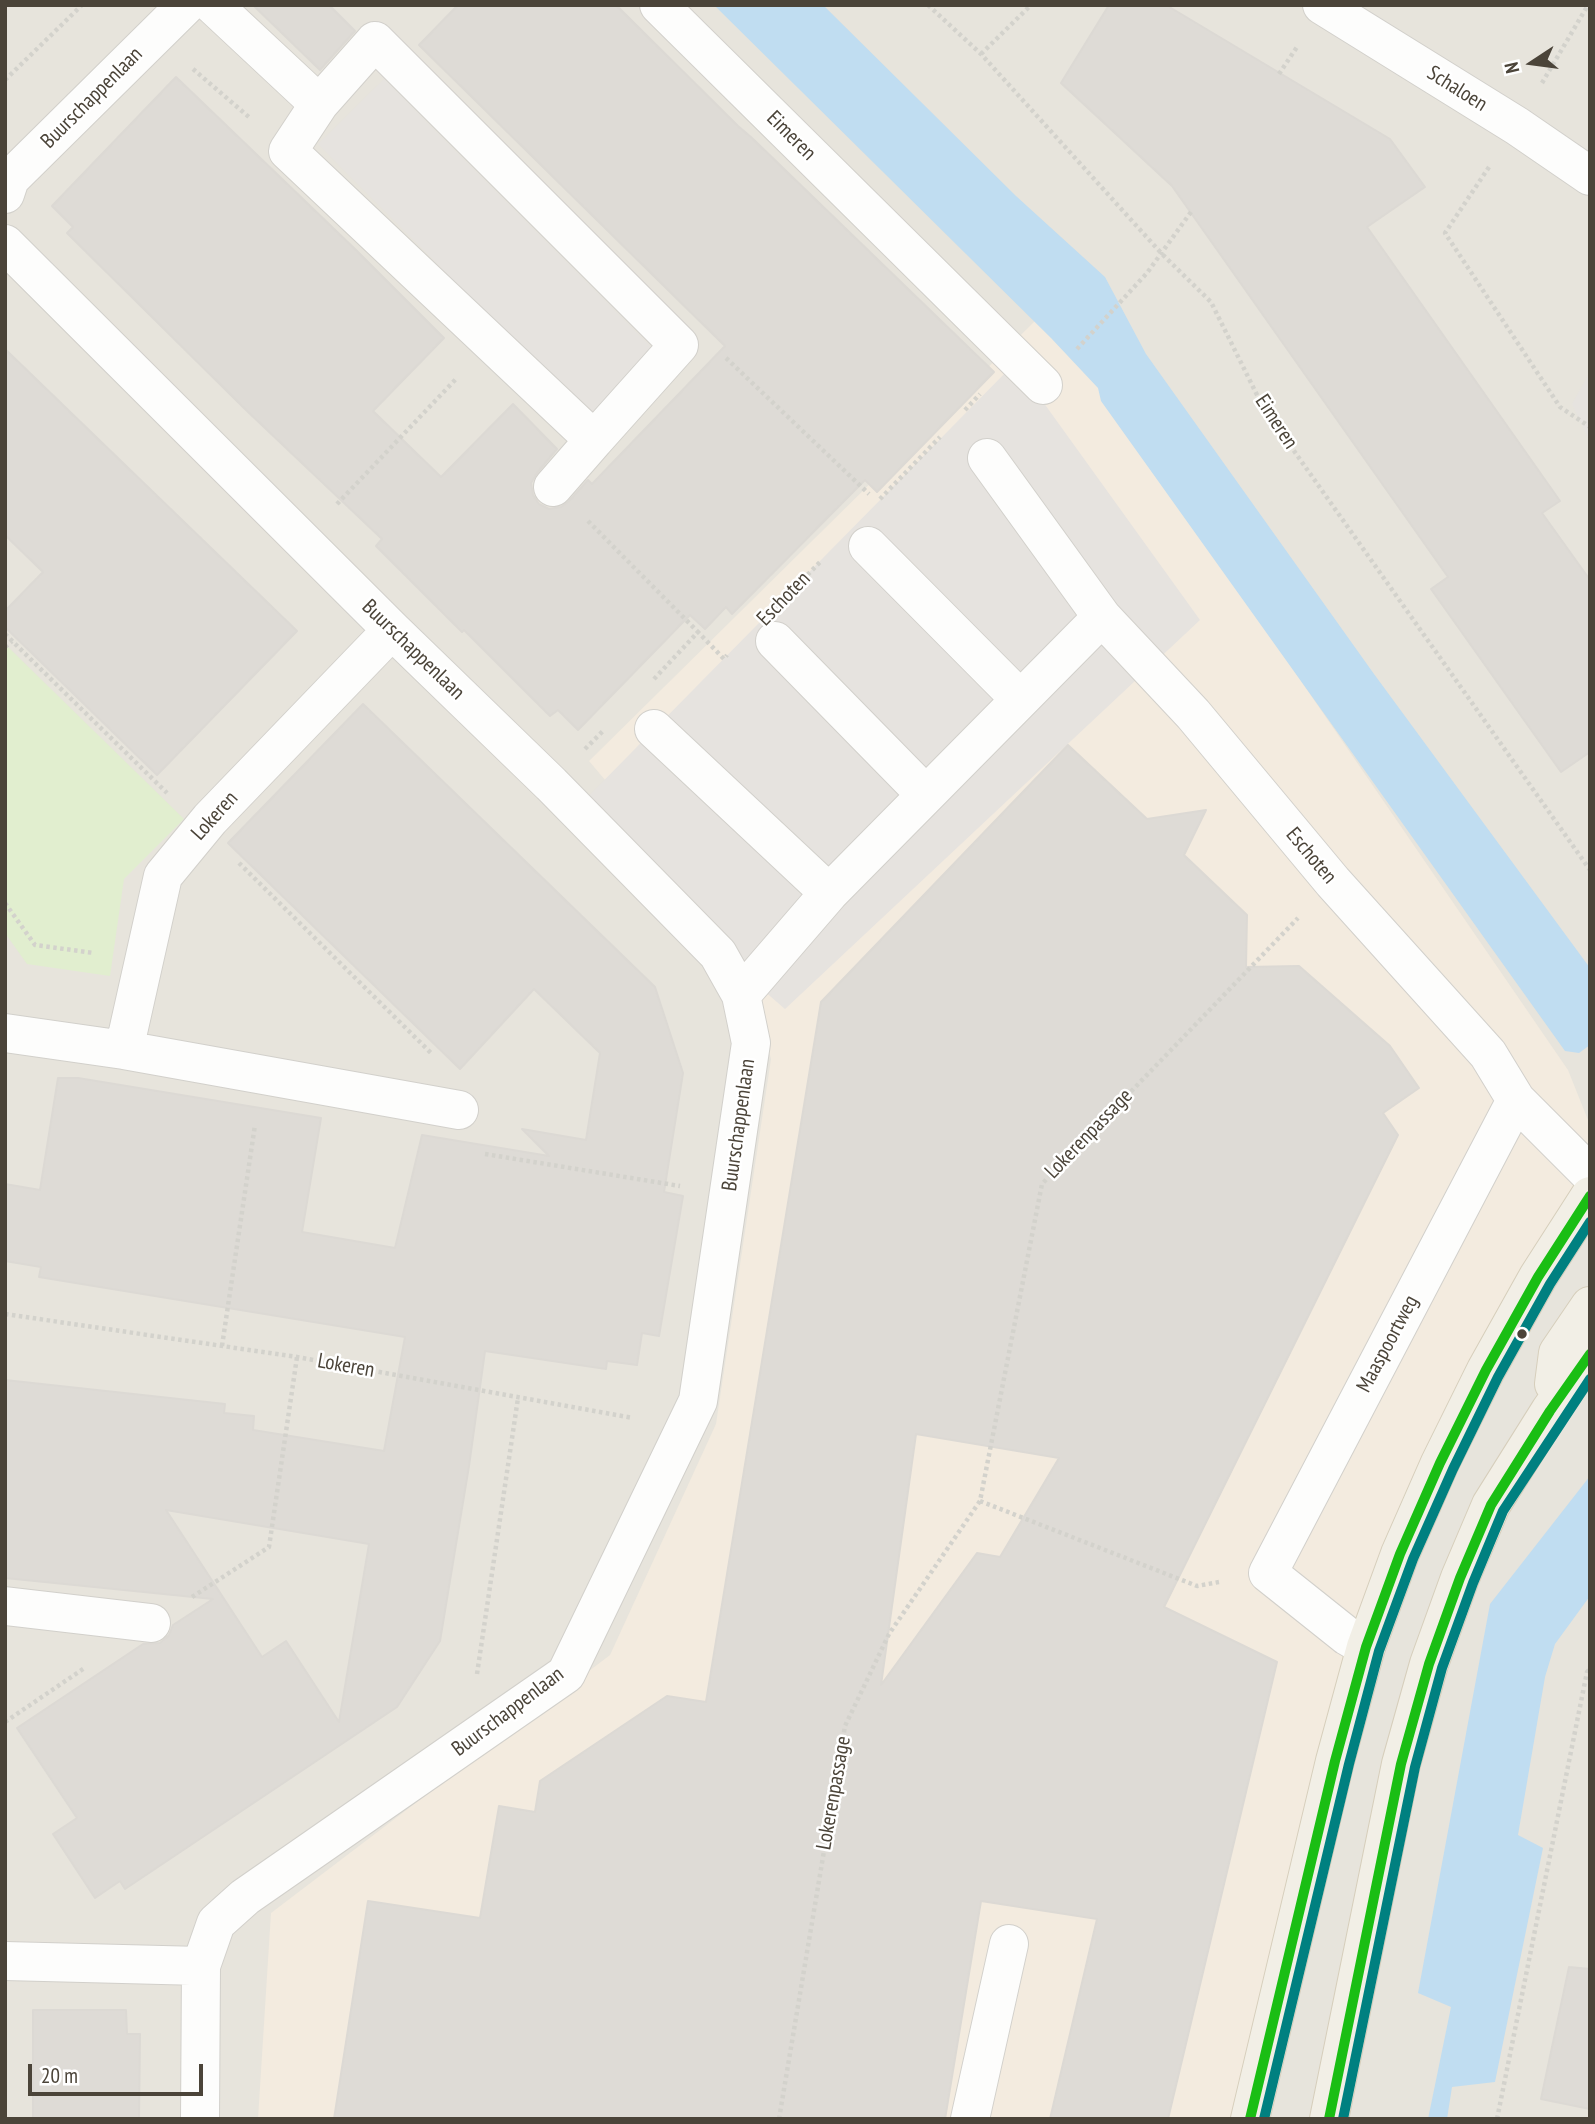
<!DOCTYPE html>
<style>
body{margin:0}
#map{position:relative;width:1595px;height:2124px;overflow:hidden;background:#f4f2ee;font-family:"PT Sans Narrow",sans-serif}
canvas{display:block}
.frame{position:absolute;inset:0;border:7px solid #4b4439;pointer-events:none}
.north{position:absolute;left:1497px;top:28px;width:70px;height:70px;-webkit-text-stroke:5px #fff;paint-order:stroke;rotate:257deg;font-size:19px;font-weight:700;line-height:28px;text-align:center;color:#4b4439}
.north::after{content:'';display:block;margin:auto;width:24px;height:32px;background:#4b4439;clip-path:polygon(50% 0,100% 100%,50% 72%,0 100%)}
.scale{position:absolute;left:28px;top:2064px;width:175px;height:32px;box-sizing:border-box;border:4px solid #4b4439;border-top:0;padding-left:9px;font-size:21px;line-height:24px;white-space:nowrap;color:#4b4439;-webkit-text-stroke:5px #fff;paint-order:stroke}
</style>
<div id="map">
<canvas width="1595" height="2124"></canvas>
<div class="frame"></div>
<div class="north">N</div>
<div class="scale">20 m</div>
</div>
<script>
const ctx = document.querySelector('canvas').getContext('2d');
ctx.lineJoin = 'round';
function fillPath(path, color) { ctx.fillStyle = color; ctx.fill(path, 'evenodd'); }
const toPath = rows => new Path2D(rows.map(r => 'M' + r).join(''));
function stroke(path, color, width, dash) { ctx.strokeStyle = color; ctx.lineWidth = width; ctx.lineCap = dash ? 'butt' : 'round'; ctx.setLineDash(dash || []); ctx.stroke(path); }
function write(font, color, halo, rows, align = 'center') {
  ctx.font = font + ' "PT Sans Narrow",sans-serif'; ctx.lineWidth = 5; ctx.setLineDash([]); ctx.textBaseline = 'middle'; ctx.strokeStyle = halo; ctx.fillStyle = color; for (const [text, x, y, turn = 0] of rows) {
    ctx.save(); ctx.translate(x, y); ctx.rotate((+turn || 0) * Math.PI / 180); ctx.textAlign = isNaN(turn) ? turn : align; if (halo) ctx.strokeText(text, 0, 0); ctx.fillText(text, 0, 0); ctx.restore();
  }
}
fillPath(toPath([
 [5,5,1590,5,1590,2119,5,2119]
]), '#e7e4dc');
fillPath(toPath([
 [1038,318,1087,369,1568,1070,1590,1125,1590,1186,1346,1652,1231,2119,258,2119,271,1913,610,1655,716,1424,771,1059,735,934,589,761]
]), '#f3ebdf');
fillPath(toPath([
 [5,644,184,819,124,879,110,976,27,964,5,933]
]), '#e1eecf');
fillPath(toPath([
 [384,79,656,352,590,418,318,144],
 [1015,363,1200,620,785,1009,566,819],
 [1590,372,1590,442,1572,404]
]), '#e6e3df');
fillPath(toPath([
 [714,5,823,5,1016,196,1105,277,1146,354,1374,674,1590,968,1590,1045,1579,1053,1565,1051,1101,401,1098,388,1051,338],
 [1590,1476,1590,1596,1555,1644,1545,1677,1518,1835,1543,1848,1495,2082,1452,2087,1447,2119,1428,2119,1451,2007,1418,1993,1490,1604]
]), '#c0ddf1');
const building = toPath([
 [253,5,329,5,355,31,320,70,253,5],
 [458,5,616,5,738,126,752,138,994,372,877,492,865,480,732,614,726,607,705,629,690,615,578,730,558,710,550,716,464,630,462,632,376,546,382,539,246,410,67,233,73,227,52,206,176,77,358,252,444,338,373,411,441,477,513,404,557,449,537,473,531,483,533,495,539,504,549,509,561,507,569,501,588,480,592,484,725,346,419,45,458,5],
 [1109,5,1166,5,1390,139,1425,187,1367,227,1560,501,1542,513,1590,580,1590,752,1561,772,1431,589,1448,577,1172,186,1061,83,1109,5],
 [5,349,297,631,157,775,5,627,5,611,43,572,5,535,5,349],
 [363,704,655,987,683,1073,664,1192,683,1196,659,1336,642,1333,637,1365,607,1361,606,1369,485,1351,469,1466,440,1641,397,1707,125,1889,120,1881,95,1898,53,1834,77,1818,17,1728,143,1644,160,1643,169,1635,173,1625,213,1599,5,1578,5,1380,225,1404,224,1413,254,1416,253,1430,384,1451,405,1337,39,1277,41,1267,5,1261,5,1184,40,1190,58,1078,78,1078,321,1118,302,1232,395,1248,422,1135,549,1156,522,1129,586,1140,600,1053,534,989,460,1069,228,843,363,704],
 [166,1510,369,1544,339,1722,286,1641,262,1657,166,1510],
 [1068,745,1147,819,1206,810,1184,855,1247,915,1246,967,1299,966,1390,1046,1419,1088,1383,1113,1398,1135,1164,1607,1277,1662,1168,2119,1050,2119,1097,1919,981,1901,945,2119,334,2119,368,1901,480,1918,499,1806,535,1812,540,1781,667,1696,706,1702,821,1002,1068,745],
 [916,1434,1059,1458,1000,1557,977,1553,881,1685,916,1434],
 [1569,1967,1590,1969,1590,2109,1541,2099,1569,1967],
 [33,2010,126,2010,127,2034,140,2034,139,2119,33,2119,33,2010]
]);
fillPath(building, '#dedbd6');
stroke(building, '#dcd9d4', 2);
const minor = toPath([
 [213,5,319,104],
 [659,5,1043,385],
 [1322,5,1517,126,1590,176],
 [375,41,679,345,594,440,288,151,319,104,375,41],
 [5,194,10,179,186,5],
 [5,244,392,630,551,784,718,954,741,995,751,1043,698,1401,566,1674,245,1897,216,1923,201,1966,200,2119],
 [987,458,1102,617],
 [553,487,594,440],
 [868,546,1020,699],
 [775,641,925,794],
 [654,729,829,893],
 [741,995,829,893,1102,617,1193,714,1333,882,1488,1054,1516,1100,1590,1174],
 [5,1033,124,1050,459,1110],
 [124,1050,163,876,210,819,392,630],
 [5,1606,151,1623],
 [1366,1647,1347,1636,1268,1573,1516,1100],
 [5,1961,201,1966],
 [970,2119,1009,1944]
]);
const major = toPath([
 [1554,1384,1558,1353,1590,1306],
 [1250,2119,1335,1761,1366,1647,1400,1554,1440,1463,1486,1370,1538,1277,1590,1196],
 [1329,2119,1401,1764,1429,1664,1460,1578,1491,1505,1550,1411,1590,1354]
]);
stroke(minor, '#d2d0cb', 40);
stroke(major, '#d6cebb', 40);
stroke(toPath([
 [928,5,981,54,1162,254,1211,302,1263,407,1590,870],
 [981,54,1031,5],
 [193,69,250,118],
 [1279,74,1297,47],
 [5,80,82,5],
 [1542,83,1588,5],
 [1489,167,1445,233,1560,407,1590,427],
 [1077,349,1147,273,1191,212],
 [726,358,869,494],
 [965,410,980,394],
 [880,499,940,437],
 [337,504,456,379],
 [588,521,698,632],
 [788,595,821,561],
 [5,634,167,793],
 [5,647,12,641],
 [654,679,698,632,724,659,727,655],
 [585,749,604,730],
 [239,863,431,1053],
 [5,903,35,945,94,953],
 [485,1154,680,1186],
 [5,1314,297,1357,633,1418],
 [222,1346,255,1125],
 [980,1501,1197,1586,1219,1582],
 [192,1597,269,1547,297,1357],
 [477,1674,518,1398],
 [5,1722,86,1667],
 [779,2119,845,1726,889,1634,980,1501,1042,1184,1298,918],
 [1497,2119,1587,1672,1590,1669]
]), '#d3d2cc', 4.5, [3.5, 3.5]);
stroke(minor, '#fdfdfc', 38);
stroke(major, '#f2efe6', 38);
stroke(toPath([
 [1250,2119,1335,1761,1366,1647,1400,1554,1440,1463,1486,1370,1538,1277,1590,1196],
 [1329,2119,1401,1764,1429,1664,1460,1578,1491,1505,1550,1411,1590,1354]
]), '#1abe14', 10);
stroke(toPath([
 [1264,2119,1349,1764,1379,1651,1413,1559,1453,1469,1498,1377,1550,1284,1590,1222],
 [1343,2119,1415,1767,1442,1668,1473,1583,1503,1511,1590,1379]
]), '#008080', 10);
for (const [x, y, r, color] of [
 [1522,1334,6,"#4b4439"]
]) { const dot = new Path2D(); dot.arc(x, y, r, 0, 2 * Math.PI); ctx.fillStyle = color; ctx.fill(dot); stroke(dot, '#fff', 2.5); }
write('21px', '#4b4439', '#fff', [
 ["Schaloen",1457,89,32],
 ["Buurschappenlaan",92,98,-45],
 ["Eimeren",791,136,45],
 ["Eimeren",1276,422,57],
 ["Eschoten",784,599,-46],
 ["Buurschappenlaan",413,650,44],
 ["Lokeren",215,816,-48],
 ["Eschoten",1311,856,50],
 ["Buurschappenlaan",739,1125,-82],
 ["Lokerenpassage",1089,1134,-46],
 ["Maaspoortweg",1388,1344,-62],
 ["Lokeren",346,1366,10],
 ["Buurschappenlaan",508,1712,-37],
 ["Lokerenpassage",834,1793,-80]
]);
</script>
